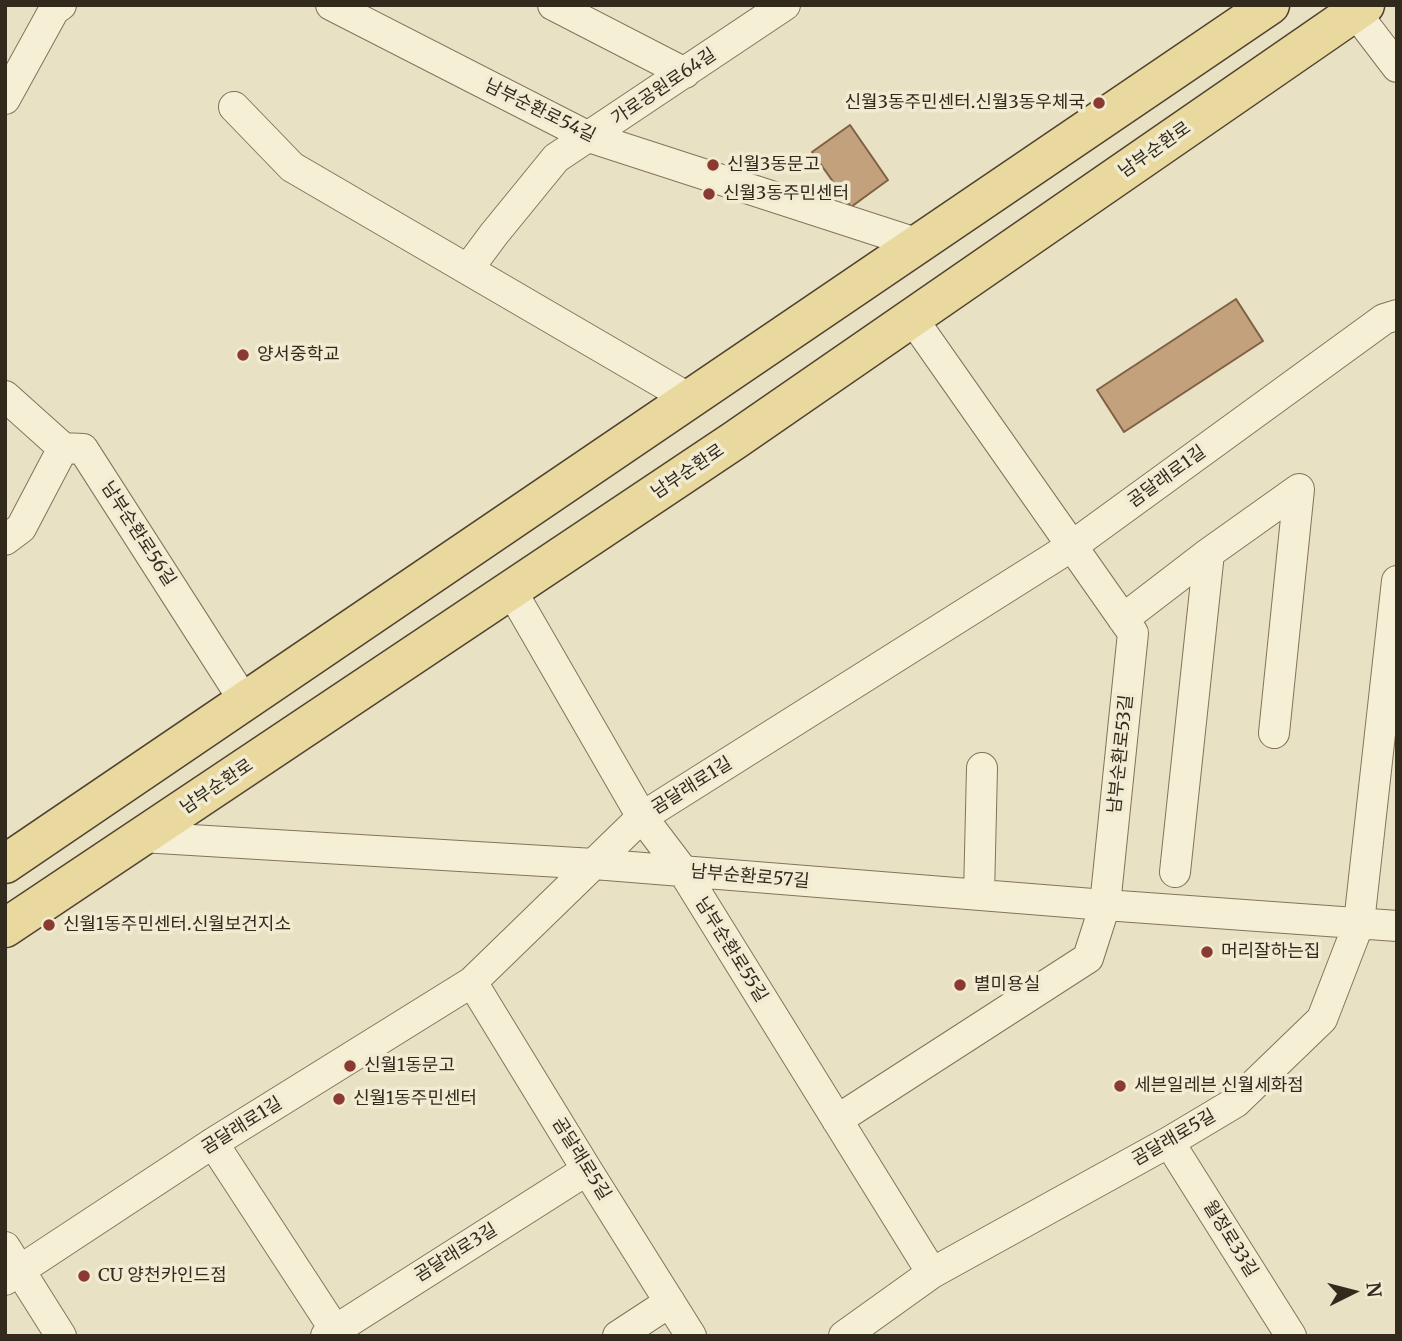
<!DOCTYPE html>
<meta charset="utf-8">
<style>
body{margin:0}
#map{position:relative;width:1402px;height:1341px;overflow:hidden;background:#e9e1c3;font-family:Merriweather,serif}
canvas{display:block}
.frame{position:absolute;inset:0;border:7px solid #332a1e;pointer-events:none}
.north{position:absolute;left:1318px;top:1257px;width:70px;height:70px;-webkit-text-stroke:5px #f1ebd2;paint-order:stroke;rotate:84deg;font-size:19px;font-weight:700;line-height:28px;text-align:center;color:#332a1e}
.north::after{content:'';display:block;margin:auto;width:24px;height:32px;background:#332a1e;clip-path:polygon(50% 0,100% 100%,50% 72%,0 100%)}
</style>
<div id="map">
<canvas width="1402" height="1341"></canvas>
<div class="frame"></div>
<div class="north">N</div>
</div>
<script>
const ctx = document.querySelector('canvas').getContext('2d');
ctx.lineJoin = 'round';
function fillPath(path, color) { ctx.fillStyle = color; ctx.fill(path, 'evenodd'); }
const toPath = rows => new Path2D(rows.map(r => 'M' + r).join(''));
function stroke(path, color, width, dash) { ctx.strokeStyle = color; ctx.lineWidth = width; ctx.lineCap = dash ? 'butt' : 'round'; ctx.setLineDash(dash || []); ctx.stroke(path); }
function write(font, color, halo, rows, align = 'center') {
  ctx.font = font + ' Merriweather,"Noto Sans KR",serif'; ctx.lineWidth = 7; ctx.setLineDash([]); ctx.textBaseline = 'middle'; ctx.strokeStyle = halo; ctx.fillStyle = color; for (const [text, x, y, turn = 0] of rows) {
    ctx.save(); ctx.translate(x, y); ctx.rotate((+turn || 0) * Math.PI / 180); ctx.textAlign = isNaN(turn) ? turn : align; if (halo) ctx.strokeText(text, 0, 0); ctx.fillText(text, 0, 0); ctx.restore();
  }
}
const building = toPath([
 [850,125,888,180,851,207,812,152,850,125],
 [1236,299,1263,341,1124,432,1097,390,1236,299]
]);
fillPath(building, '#c4a17d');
stroke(building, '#7e6144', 2);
const minor = toPath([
 [331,5,589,137,919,244],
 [553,5,685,73],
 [1355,12,1397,67],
 [5,99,54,10,61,5],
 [234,107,292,167,690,399],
 [468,269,494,234,556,158,785,5],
 [5,396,63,448,83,449,245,702],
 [5,540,21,528,63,448],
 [511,590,642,817,683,871,932,1273],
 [1123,619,1209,553,1299,489,1274,733],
 [141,837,594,864,1105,905,1397,926],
 [1175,872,1209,553],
 [979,895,982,768],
 [472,982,587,1170,691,1336],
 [837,1120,1088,958,1105,905,1133,633,912,318],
 [1169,1142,1291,1336],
 [213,1143,335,1330],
 [5,1247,61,1336],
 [5,1280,213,1143,472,982,642,817,1072,546,1384,319,1397,315],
 [326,1336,587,1170],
 [618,1336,670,1302],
 [844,1336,932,1273,1169,1142,1236,1102,1322,1019,1359,923,1397,581]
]);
const primary = toPath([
 [5,864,1270,5],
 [5,928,735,440,1365,5]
]);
stroke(minor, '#82745c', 32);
stroke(primary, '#504230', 41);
stroke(minor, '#f5efd6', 30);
stroke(primary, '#e9d99e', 38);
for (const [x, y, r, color] of [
 [1099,103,7,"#8b3a32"],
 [713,165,7,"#8b3a32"],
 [709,194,7,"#8b3a32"],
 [243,355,7,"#8b3a32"],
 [49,925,7,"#8b3a32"],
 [1207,952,7,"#8b3a32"],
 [960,985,7,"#8b3a32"],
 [350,1066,7,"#8b3a32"],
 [1120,1086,7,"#8b3a32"],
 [339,1099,7,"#8b3a32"],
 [84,1276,7,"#8b3a32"]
]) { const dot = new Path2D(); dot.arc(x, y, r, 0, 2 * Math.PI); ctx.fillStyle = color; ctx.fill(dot); stroke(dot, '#f1ebd2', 2.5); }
write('18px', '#332a1e', '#f1ebd2', [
 ["가로공원로64길",664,87,-34],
 ["남부순환로54길",540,111,26],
 ["남부순환로",1155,150,-35],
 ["남부순환로",688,472,-34],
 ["곰달래로1길",1167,477,-36],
 ["남부순환로56길",138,534,57],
 ["남부순환로53길",1121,754,-84],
 ["곰달래로1길",692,786,-32],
 ["남부순환로",217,787,-34],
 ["남부순환로57길",750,877,5],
 ["남부순환로55길",731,950,58],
 ["곰달래로1길",242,1126,-32],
 ["곰달래로5길",1174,1138,-30],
 ["곰달래로5길",581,1159,58],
 ["월정로33길",1230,1239,58],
 ["곰달래로3길",456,1253,-32]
]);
write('18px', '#332a1e', '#f1ebd2', [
 ["신월3동주민센터.신월3동우체국",1085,103,"right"],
 ["신월3동문고",727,165],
 ["신월3동주민센터",723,194],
 ["양서중학교",257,355],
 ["신월1동주민센터.신월보건지소",63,925],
 ["머리잘하는집",1221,952],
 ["별미용실",974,985],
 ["신월1동문고",364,1066],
 ["세븐일레븐 신월세화점",1134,1086],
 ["신월1동주민센터",353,1099],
 ["CU 양천카인드점",98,1276]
], 'left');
</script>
